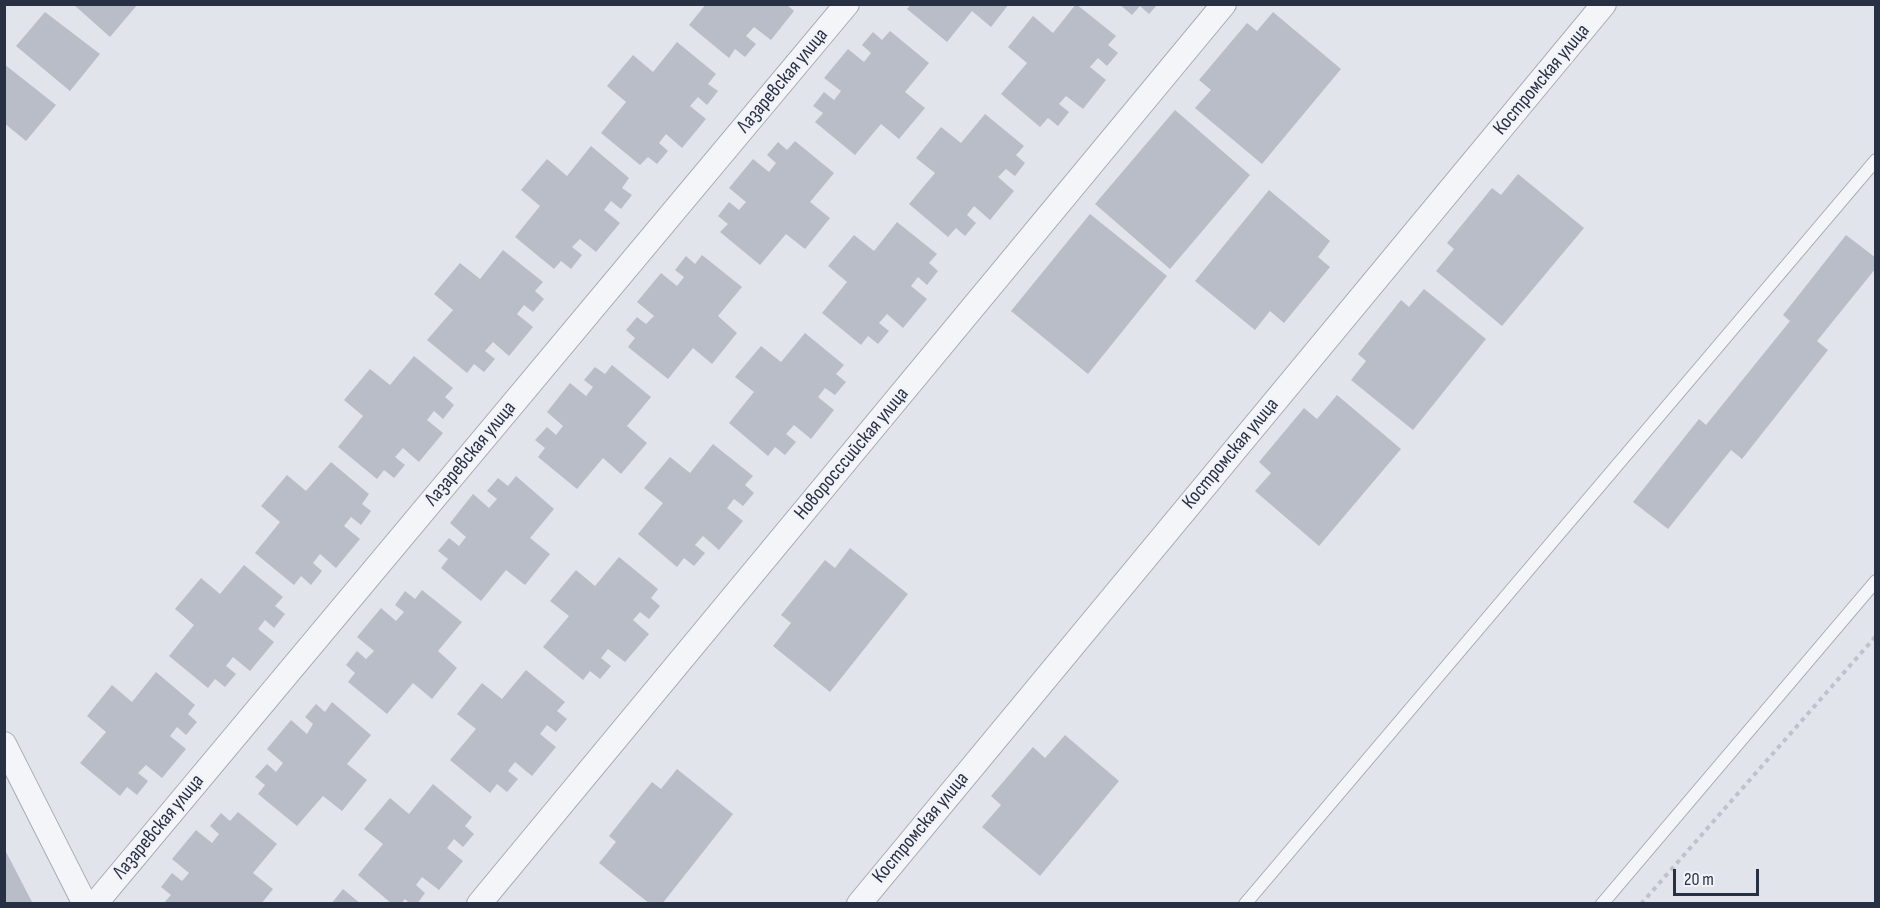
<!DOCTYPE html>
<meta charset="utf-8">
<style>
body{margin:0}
#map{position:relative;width:1880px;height:908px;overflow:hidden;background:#e1e4eb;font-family:"Sofia Sans Condensed",sans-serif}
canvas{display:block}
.frame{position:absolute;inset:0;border:6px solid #283043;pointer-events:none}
.scale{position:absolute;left:1673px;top:869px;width:86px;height:27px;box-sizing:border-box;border:3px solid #283043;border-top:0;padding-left:8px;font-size:18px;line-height:21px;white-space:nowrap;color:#283043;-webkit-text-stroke:4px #f1f3f8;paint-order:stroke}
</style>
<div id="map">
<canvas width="1880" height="908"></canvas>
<div class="frame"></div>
<div class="scale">20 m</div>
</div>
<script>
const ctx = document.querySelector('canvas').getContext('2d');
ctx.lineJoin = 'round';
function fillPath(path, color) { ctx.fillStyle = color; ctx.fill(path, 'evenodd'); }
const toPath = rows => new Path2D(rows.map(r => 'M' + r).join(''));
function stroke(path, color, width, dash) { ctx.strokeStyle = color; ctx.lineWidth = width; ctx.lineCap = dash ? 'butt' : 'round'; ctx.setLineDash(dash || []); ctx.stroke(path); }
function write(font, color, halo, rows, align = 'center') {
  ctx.font = font + ' "Sofia Sans Condensed",sans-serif'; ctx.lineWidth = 5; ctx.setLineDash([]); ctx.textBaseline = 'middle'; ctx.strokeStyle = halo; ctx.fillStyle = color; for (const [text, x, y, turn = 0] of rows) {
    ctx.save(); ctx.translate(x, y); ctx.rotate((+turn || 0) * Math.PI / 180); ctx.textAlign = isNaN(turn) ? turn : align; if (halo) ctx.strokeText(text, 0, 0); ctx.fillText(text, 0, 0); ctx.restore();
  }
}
fillPath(toPath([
 [73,4,138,4,110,37],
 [706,4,786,4,794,11,771,40,754,27,746,36,756,44,745,57,735,49,729,58,689,25],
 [911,4,1009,4,991,27,972,11,947,42,907,9],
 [1076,4,1116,36,1108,45,1118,53,1107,66,1098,58,1090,67,1106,80,1083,109,1066,96,1059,104,1069,112,1058,126,1048,118,1040,127,1001,94,1027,63,1008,47,1033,16,1053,33],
 [1119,4,1158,4,1149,14,1140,6,1132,15],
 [45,12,100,54,70,91,16,46],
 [1273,12,1341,69,1262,164,1195,108,1211,90,1199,80,1247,23,1257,31],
 [890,31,929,63,905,92,925,108,899,139,881,124,855,155,815,122,823,113,813,106,824,92,834,100,841,91,824,78,848,49,864,62,871,53,862,45,873,32,882,40],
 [677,42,716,74,708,84,718,91,707,105,698,97,690,106,706,119,682,148,666,134,659,143,668,151,657,164,648,157,640,165,601,133,626,102,607,86,633,55,653,72],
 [4,64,56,105,26,141,4,123],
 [1175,110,1250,175,1170,269,1095,204],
 [985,114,1024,146,1016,155,1025,163,1015,176,1006,169,998,177,1014,191,990,220,974,206,967,215,976,223,965,236,956,228,948,237,909,204,935,173,916,158,941,127,961,143],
 [795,141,834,173,810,202,830,218,805,249,786,234,760,265,720,232,728,224,718,216,729,202,739,210,746,202,729,188,753,159,769,172,776,163,767,155,778,142,787,150],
 [591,146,629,178,622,188,632,195,621,209,611,201,604,210,620,223,596,252,580,239,572,247,582,255,571,269,561,261,554,269,515,237,540,206,521,190,547,159,567,176],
 [1518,174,1584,228,1502,326,1436,271,1454,249,1447,243,1492,188,1501,195],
 [1269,190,1330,241,1318,257,1330,267,1284,323,1270,311,1255,330,1195,281],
 [1090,214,1167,276,1088,374,1011,311],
 [897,222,937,254,929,263,938,271,927,285,918,277,911,286,927,299,903,328,887,314,879,323,889,331,878,344,868,336,861,345,822,313,847,282,828,266,854,235,874,251],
 [1846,235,1876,258,1876,268,1817,341,1828,350,1742,459,1731,450,1668,529,1633,502,1699,419,1706,425,1790,321,1783,315],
 [503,250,543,282,535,291,544,299,533,312,524,305,517,314,533,327,509,356,493,342,485,351,495,359,484,372,474,364,467,373,427,340,453,310,434,294,460,263,480,279],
 [702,255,742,287,718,316,737,333,712,364,693,348,668,379,628,347,635,338,626,330,637,317,646,324,654,316,637,302,661,273,677,286,684,277,675,270,686,256,695,264],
 [1424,289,1486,339,1413,430,1351,380,1366,361,1358,354,1401,300,1409,307],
 [805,333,844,365,836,374,846,382,835,395,825,388,818,397,834,410,811,439,794,425,786,434,796,442,785,455,775,447,768,456,729,423,754,392,735,377,761,346,781,362],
 [414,356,453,388,445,397,454,405,443,419,434,411,427,420,443,433,419,462,403,448,395,457,405,465,394,478,384,470,377,479,338,447,363,416,344,400,370,369,390,385],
 [612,365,651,397,627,426,647,443,621,474,603,458,577,489,538,457,545,448,535,440,547,427,556,435,563,426,547,412,570,383,586,396,593,387,584,380,595,367,605,374],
 [1337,395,1401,449,1319,546,1255,491,1271,473,1259,462,1304,408,1317,419],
 [713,444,753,476,745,485,754,493,743,506,734,499,727,508,743,521,719,550,703,536,695,545,705,553,694,566,684,558,677,567,638,534,663,503,644,488,670,457,690,473],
 [331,462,369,494,362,504,371,511,361,525,351,517,344,526,360,539,336,568,320,554,313,563,322,571,311,585,301,576,294,585,255,553,280,522,261,506,287,475,306,491],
 [516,476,554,509,530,538,550,554,525,585,506,570,481,601,441,568,448,559,438,551,449,538,459,546,466,537,450,523,473,494,489,508,497,499,487,491,498,478,508,486],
 [850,548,908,594,830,692,773,646,791,623,781,615,825,560,835,568],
 [619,557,658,589,651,598,660,606,649,619,640,612,633,620,649,634,625,662,608,649,601,658,611,666,600,679,590,671,583,680,543,647,569,616,550,601,576,570,595,586],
 [244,565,283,597,275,606,285,614,274,628,265,620,258,629,274,642,250,671,233,657,226,666,236,674,225,687,215,679,208,688,169,656,194,625,175,609,201,578,220,594],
 [422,590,462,622,438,651,457,668,432,699,413,683,387,714,348,682,355,673,346,665,357,651,366,659,374,651,357,637,381,608,396,621,404,612,395,605,405,591,415,599],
 [526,670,565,702,557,711,567,719,556,732,547,725,540,734,556,747,532,776,515,762,508,771,518,779,507,792,497,784,490,793,450,760,476,729,457,714,482,683,502,699],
 [156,672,195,705,188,714,197,722,186,735,177,727,170,736,186,749,162,778,146,765,138,773,148,781,137,795,127,787,120,796,80,763,106,732,87,716,112,685,132,702],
 [332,702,371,735,347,764,367,780,342,811,323,796,297,826,258,794,265,785,255,777,267,764,276,772,283,763,267,749,291,720,307,734,313,724,305,717,316,704,325,712],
 [1065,735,1119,781,1040,876,982,827,1001,805,991,796,1033,747,1045,758],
 [677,769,733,814,662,904,650,904,599,863,616,842,609,836,652,782,661,789],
 [433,784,472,817,465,826,474,834,463,847,454,839,447,848,463,861,439,890,422,877,416,885,425,893,417,904,410,904,405,899,401,904,392,904,358,875,383,844,364,829,390,798,409,814],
 [238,812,277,844,253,873,273,889,261,904,163,904,171,895,161,887,172,873,182,881,189,873,172,859,196,830,212,843,219,834,210,826,221,813,230,821],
 [4,848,33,904,4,904],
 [343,889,361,904,331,904]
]), '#b8bdc8');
const service = toPath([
 [1245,904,1876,160],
 [1602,904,1876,581]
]);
const minor = toPath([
 [4,744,85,904],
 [95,904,847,4],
 [479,904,1224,4],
 [859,904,1604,4]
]);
stroke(service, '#a6aab5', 14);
stroke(minor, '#a6aab5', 26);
stroke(toPath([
 [1641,904,1876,636]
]), '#bfc2ca', 4, [4.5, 4.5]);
stroke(service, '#f4f5f9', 12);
stroke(minor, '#f4f5f9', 24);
write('20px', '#283043', '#f1f3f8', [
 ["Костромская улица",1542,80,-50],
 ["Лазаревская улица",783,81,-50],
 ["Лазаревская улица",471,454,-50],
 ["Новоросссийская улица",852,454,-50],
 ["Костромская улица",1231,454,-50],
 ["Лазаревская улица",159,827,-50],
 ["Костромская улица",921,828,-50]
]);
</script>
